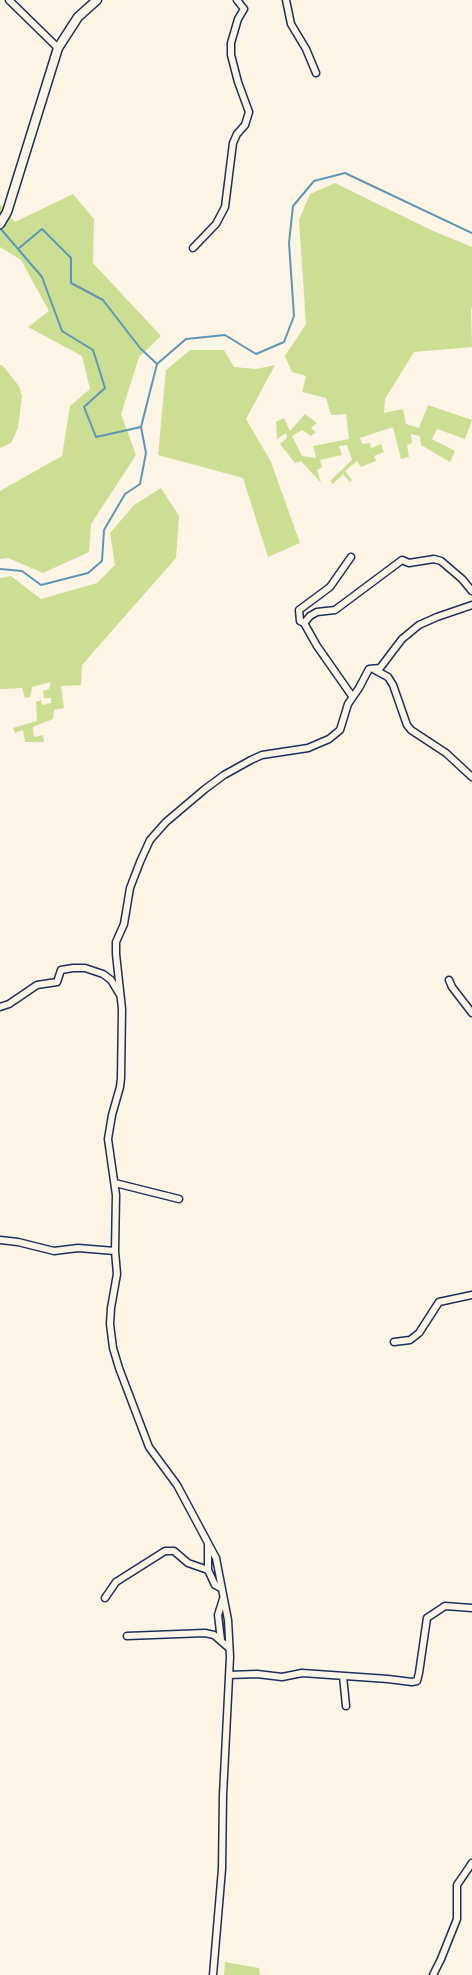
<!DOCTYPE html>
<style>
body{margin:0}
canvas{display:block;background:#fcf5e5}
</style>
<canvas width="472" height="1975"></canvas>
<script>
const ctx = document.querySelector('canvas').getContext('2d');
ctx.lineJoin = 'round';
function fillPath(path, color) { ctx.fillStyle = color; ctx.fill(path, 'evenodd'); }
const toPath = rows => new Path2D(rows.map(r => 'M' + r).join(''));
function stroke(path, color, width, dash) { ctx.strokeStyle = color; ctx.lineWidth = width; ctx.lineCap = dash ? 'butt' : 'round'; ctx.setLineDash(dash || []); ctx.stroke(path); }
fillPath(toPath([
 [335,183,431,230,472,247,472,307,471,309,472,347,414,352,385,399,384,413,403,409,406,424,419,428,428,405,472,420,465,439,437,429,432,439,455,451,450,462,421,445,420,436,411,434,412,443,407,445,409,457,401,459,393,427,360,438,362,444,370,443,371,448,381,444,384,452,374,456,376,461,361,467,357,461,345,471,352,480,350,482,343,474,333,484,330,481,352,460,347,445,339,446,342,455,320,460,322,467,317,470,321,483,301,461,295,463,280,444,287,438,286,433,277,439,276,422,284,418,290,431,305,414,317,423,311,428,316,432,311,436,302,430,292,436,302,456,316,458,313,446,349,439,346,414,331,415,326,398,302,392,306,376,292,372,285,356,306,324,299,220,310,194],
 [73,194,94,219,93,263,161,336,139,357,121,414,136,455,91,524,89,552,43,573,8,558,0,559,0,491,62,456,70,406,90,389,82,356,28,327,49,311,21,260,0,247,0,204,15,222],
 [190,350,224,350,234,367,256,369,275,365,246,419,271,462,300,543,268,557,243,478,158,455,166,370],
 [0,365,2,365,19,386,22,396,18,428,11,443,0,448],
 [161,488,179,516,176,558,82,665,81,685,61,686,64,708,54,710,53,719,33,727,34,737,43,735,44,742,25,742,23,730,15,733,13,728,37,721,36,702,41,700,42,705,51,703,51,698,44,698,43,691,49,689,51,682,32,687,30,697,25,698,22,688,0,689,0,578,11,576,41,599,97,583,115,565,110,533,134,505],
 [225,1962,259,1968,260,1975,224,1975]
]), '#ccde93');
stroke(toPath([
 [0,228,42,277,62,331,93,350,105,388,84,407,96,437,141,427],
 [18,249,42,229,71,258,71,283,103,300,140,348,157,364],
 [0,569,22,571,41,585,88,573,102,561,104,530,125,494,140,484,146,453,141,427,157,364,186,339,225,335,256,354,284,342,294,316,289,243,293,206,314,181,345,173,472,233]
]), '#5f96b4', 2);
const minor = toPath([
 [9,0,58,48],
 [286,0,291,24,306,49,316,73],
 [193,248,216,224,225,207,233,143,237,134,245,125,249,112,238,82,231,55,231,43,238,19,244,9,237,0],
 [351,557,330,587,299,610,300,621,304,623,310,616,317,612,335,610,402,560,409,563,434,559,441,561,462,579,472,591],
 [304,623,317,646,352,696],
 [375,670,388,677,393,685,407,725,411,730,446,753,472,777],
 [449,980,452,987,472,1013],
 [0,1007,9,1004,37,985,57,982,61,970,73,968,85,968,103,974,111,980,120,995],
 [115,1183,179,1199],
 [0,1240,18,1242,54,1251,78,1248,115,1251],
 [394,1342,410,1340,419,1333,439,1302,472,1295],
 [208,1544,208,1570,215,1585,221,1588],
 [105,1598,116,1582,165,1551,174,1551,188,1563,208,1570],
 [127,1636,205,1633,214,1635,229,1648],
 [221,1640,218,1615,223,1599],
 [229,1675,257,1674,282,1677,302,1673,388,1679,412,1682,417,1681,419,1673,427,1618,445,1606,472,1608],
 [343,1676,346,1706],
 [213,1975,222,1869,223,1795,230,1657,228,1620,216,1558,177,1485,149,1447,119,1368,113,1348,110,1324,111,1308,117,1274,115,1251,116,1195,108,1139,112,1115,120,1087,121,1078,122,1009,116,954,116,942,124,924,130,888,140,862,150,840,166,822,205,789,224,775,251,760,262,755,308,748,329,739,340,730,348,704,359,688,369,669,380,668,402,639,419,625,437,617,472,605],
 [433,1975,441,1959,457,1919,457,1885,472,1863]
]);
const tertiary = toPath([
 [0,224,7,212,58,48,78,17,97,0]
]);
stroke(minor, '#1b2f5e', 9);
stroke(tertiary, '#1b2f5e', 11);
stroke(minor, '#fcf5e5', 6);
stroke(tertiary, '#fcf5e5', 8);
</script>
